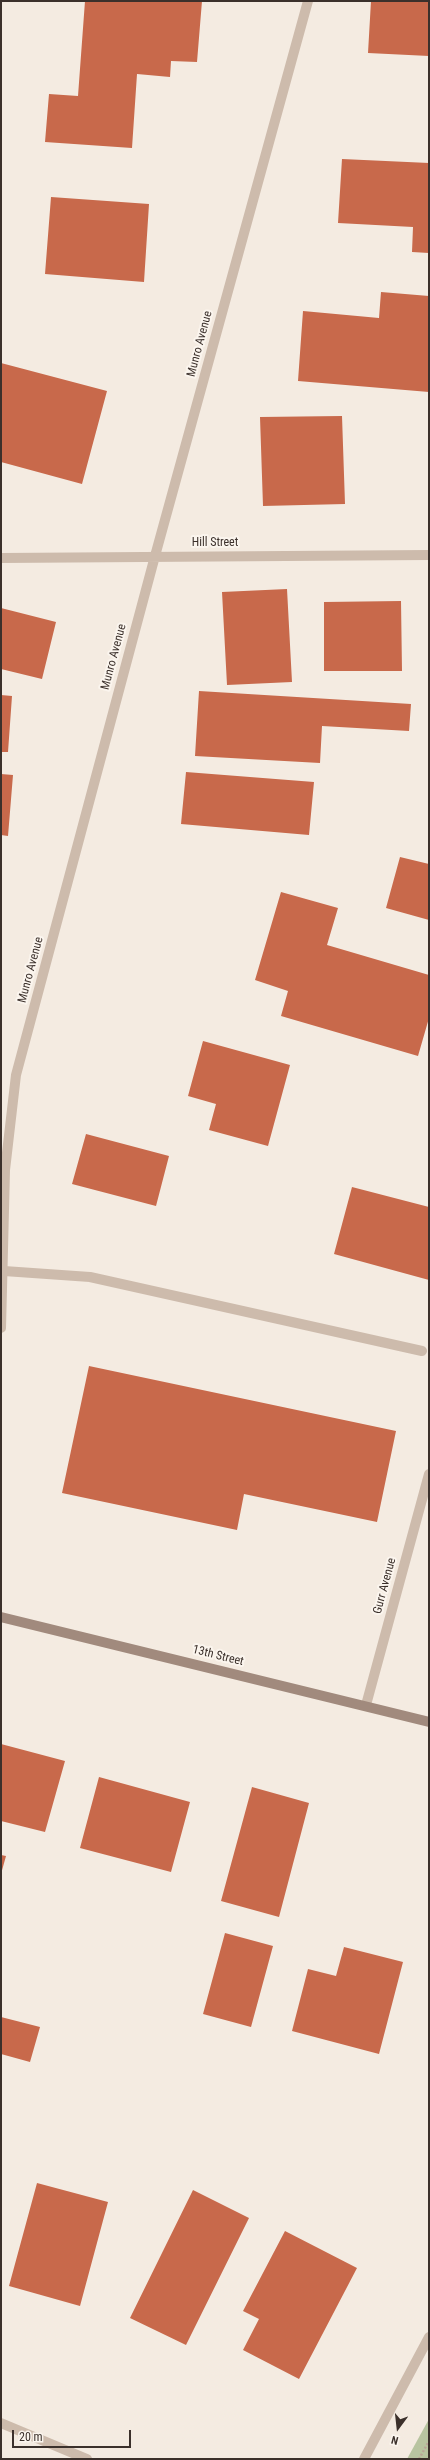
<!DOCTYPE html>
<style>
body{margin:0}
#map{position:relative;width:430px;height:2460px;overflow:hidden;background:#f4ebe1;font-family:"Roboto Condensed",sans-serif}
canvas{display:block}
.frame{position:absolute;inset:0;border:2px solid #3b302b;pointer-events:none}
.north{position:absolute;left:378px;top:2408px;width:40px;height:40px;-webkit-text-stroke:3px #fbf5ee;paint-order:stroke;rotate:195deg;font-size:11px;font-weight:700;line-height:16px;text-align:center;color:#3b302b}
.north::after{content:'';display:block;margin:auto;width:14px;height:18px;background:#3b302b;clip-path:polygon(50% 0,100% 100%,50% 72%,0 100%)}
.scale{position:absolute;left:12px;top:2430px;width:119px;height:18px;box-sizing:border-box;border:2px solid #3b302b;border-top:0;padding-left:5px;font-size:12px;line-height:14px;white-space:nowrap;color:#3b302b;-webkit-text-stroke:3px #fbf5ee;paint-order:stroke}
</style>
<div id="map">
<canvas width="430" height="2460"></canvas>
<div class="frame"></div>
<div class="north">N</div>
<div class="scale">20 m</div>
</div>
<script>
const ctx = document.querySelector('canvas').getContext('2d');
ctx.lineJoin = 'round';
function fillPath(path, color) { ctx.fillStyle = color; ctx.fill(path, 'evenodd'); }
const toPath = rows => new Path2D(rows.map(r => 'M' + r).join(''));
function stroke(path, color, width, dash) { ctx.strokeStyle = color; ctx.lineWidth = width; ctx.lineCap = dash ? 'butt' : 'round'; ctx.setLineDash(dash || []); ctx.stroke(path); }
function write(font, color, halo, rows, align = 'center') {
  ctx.font = font + ' "Roboto Condensed",sans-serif'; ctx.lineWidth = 4; ctx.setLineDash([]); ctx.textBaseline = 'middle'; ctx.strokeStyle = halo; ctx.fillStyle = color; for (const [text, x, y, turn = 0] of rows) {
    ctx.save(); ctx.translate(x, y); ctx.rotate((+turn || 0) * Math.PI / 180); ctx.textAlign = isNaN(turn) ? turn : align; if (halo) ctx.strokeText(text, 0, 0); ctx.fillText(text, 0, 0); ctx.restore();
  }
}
fillPath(toPath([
 [429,2419,429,2459,407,2459]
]), '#b8c4a0');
fillPath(toPath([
 [85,1,202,1,197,62,171,61,170,77,137,74,132,148,45,142,49,94,78,96],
 [371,1,429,1,429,56,368,53],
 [342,159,429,163,429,253,412,252,413,227,338,223],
 [51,197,149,204,144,282,45,274],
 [381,292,429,296,429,392,298,381,303,311,379,318],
 [1,363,107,391,82,484,1,462],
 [342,416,345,504,263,506,260,417],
 [287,589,292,682,227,685,222,592],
 [401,601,402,671,324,671,324,602],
 [1,608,56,622,42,679,1,669],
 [199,691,411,704,409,731,322,726,320,763,195,756],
 [1,695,12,696,8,752,1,752],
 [186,772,314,782,309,835,181,824],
 [1,774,13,775,8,836,1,835],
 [400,857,429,864,429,920,386,908],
 [281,892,338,908,327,945,429,975,429,1018,418,1056,281,1016,288,991,255,980],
 [203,1041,290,1065,268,1146,209,1130,216,1104,188,1096],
 [86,1134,169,1156,156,1206,72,1184],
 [352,1187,429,1207,429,1280,334,1254],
 [89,1366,396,1431,377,1522,244,1494,237,1530,62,1493],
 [1,1744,65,1761,45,1832,1,1821],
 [99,1777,190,1802,171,1872,80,1848],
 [252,1787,309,1803,279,1917,221,1901],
 [1,1855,6,1856,1,1874],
 [225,1933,273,1946,251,2027,203,2014],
 [344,1947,403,1962,379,2054,292,2031,308,1969,336,1976],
 [1,2017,40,2027,30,2062,1,2054],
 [37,2183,108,2202,80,2306,9,2286],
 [193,2190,249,2218,186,2345,130,2318],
 [285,2231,357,2268,299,2379,243,2350,259,2319,243,2311]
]), '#c8694b');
stroke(toPath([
 [419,2459,429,2441]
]), '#b9a596', 2.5, [2, 2]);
stroke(toPath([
 [4,1271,90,1277,422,1351]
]), '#cdbbac', 10);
stroke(toPath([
 [1,558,429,555],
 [1,1328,5,1170,16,1075,155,556,308,1],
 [366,1705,429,1474],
 [1,2423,87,2459]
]), '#cdbbac', 10);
stroke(toPath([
 [364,2459,429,2337]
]), '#cdbbac', 10);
stroke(toPath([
 [1,1617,429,1722]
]), '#a18a7d', 10);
write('12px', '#3b302b', '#fbf5ee', [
 ["Munro Avenue",200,344,-75],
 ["Hill Street",215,543],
 ["Munro Avenue",114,657,-75],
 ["Munro Avenue",31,970,-75],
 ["Gurr Avenue",385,1586,-75],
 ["13th Street",218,1656,14]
]);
</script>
